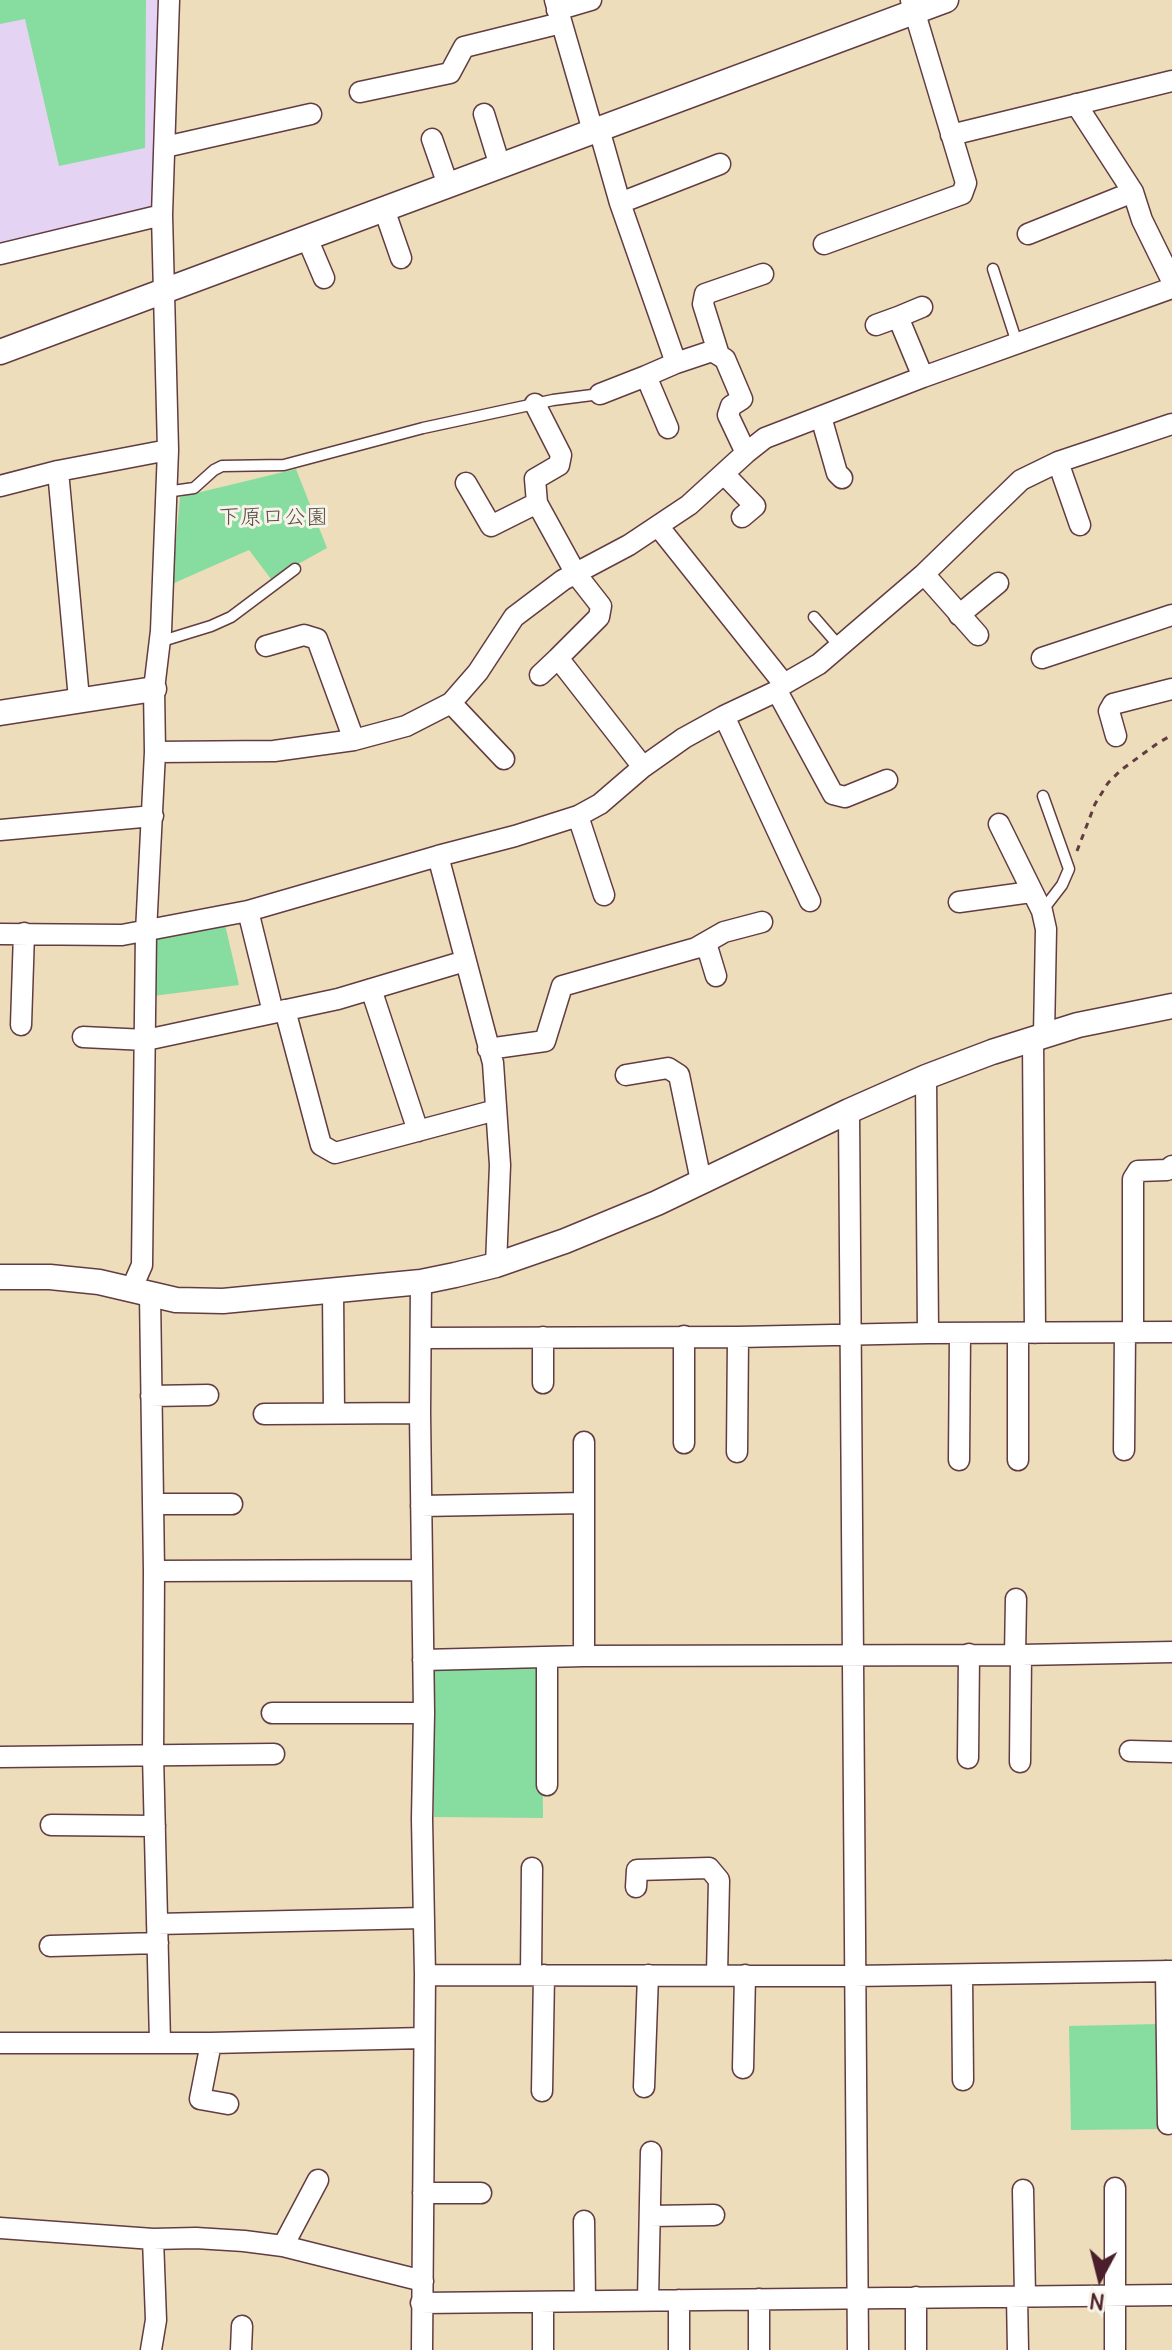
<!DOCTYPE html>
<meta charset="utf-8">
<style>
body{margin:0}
#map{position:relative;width:1172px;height:2350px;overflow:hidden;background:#edddbb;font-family:Delius,sans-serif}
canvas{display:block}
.north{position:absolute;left:1060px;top:2238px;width:80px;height:80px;-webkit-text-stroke:6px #f7f3e8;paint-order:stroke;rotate:187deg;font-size:22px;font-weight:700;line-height:32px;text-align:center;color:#4a1f2b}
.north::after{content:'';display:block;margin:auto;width:28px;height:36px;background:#4a1f2b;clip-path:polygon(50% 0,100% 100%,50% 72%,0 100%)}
</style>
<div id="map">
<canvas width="1172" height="2350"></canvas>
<div class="north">N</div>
</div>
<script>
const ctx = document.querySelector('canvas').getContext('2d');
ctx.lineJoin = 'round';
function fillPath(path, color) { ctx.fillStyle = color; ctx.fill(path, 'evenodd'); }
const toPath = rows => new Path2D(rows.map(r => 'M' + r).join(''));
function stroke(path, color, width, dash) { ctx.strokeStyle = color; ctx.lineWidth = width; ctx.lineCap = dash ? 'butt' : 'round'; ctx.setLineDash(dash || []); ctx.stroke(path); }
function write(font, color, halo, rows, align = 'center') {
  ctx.font = font + ' Delius,"Klee One",sans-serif'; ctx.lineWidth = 6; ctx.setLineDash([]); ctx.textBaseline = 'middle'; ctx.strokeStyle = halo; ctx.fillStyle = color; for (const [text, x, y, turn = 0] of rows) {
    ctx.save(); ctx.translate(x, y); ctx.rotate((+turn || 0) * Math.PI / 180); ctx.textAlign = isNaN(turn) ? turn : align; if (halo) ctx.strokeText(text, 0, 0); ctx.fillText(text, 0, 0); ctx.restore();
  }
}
fillPath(toPath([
 [0,0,159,0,151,210,0,247]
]), '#e4d3f2');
fillPath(toPath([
 [0,0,146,0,145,148,59,166,25,19,0,24],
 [296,469,327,548,271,579,249,550,172,584,180,497],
 [224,920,239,985,153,996,156,933],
 [542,1663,543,1818,434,1817,434,1671,437,1665],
 [1159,2024,1161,2129,1071,2130,1069,2026]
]), '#87dda0');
const service = toPath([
 [993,269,1017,343],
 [166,492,194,488,214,470,222,466,284,465,423,428,553,400,600,394],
 [814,617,840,647],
 [159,642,211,626,231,617,295,569],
 [1042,911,1062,885,1069,869,1043,796]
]);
const minor = toPath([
 [555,0,593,131],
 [557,10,591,0],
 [360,92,450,73,464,47,561,23],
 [1076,104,1133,192,1142,220,1172,281],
 [484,114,500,166],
 [599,129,620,203,676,363],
 [951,135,1172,81],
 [432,139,448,185],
 [165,147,311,114],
 [620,203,720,164],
 [384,209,401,258],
 [1028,234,1133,192],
 [307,238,324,278],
 [824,244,962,194,966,183,911,0],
 [0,254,162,215],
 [898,317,922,307],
 [876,325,898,317,923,377],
 [719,355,703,304,705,294,763,274],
 [600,394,646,376],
 [535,404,561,455,559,465,535,479,537,503],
 [821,417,837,473,842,478],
 [668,428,646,376,676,363,712,351,725,359,742,399,731,406,728,415,746,453],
 [1058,462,1080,525],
 [58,471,79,699],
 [724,474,755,506,742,517],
 [466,483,491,526,537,503,576,574,601,606,599,617,558,658,643,767],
 [0,486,58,471,168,450],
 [658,526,784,684],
 [924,574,978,635],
 [959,615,998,583],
 [266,646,304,635,317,639,354,740],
 [1042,658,1172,615],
 [540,675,558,658],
 [777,691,833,794,845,797,887,780],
 [451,703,504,759],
 [724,716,810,901],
 [1116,736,1109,711,1113,704,1172,689],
 [155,752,274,751,354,740,406,726,451,703,478,672,514,617,563,580,629,545,689,505,746,453,765,438,923,377,1172,288],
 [578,816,604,895],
 [999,824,1042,911,1046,929,1044,1035],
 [0,830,153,816],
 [438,856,493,1063,500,1165,496,1265],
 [959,902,1031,892],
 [248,911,273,1012],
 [0,934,122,935,248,911,438,856,515,836,578,816,600,804,643,767,684,738,724,716,777,691,784,684,819,664,924,574,1021,480,1058,462,1172,424],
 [706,943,716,976],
 [371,989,418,1131],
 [285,1010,321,1145,335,1153,496,1110],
 [21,1025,24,933],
 [83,1037,146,1040,338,999,465,961],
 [1033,1038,1035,1333],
 [488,1049,545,1041,562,986,696,948,724,932,762,922],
 [626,1075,668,1068,679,1075,701,1181],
 [926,1077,928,1333],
 [849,1111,858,2350],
 [421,1282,420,1413,424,1713,422,1819,425,1975,422,2350],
 [131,1290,142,1265,146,932,155,752,154,689,161,631,168,450,162,215,169,0],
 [333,1291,334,1413],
 [150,1294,154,1571,153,1755,160,2042],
 [1133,1332,1133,1179,1138,1171,1167,1170,1172,1166],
 [1018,1333,1018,1460],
 [684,1336,684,1443],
 [422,1338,738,1337,928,1333,1172,1332],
 [543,1383,543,1337],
 [151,1396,208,1395],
 [264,1414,420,1413],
 [584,1442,584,1656],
 [1124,1450,1125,1332],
 [737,1452,738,1337],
 [959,1460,960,1334],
 [153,1504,232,1504],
 [421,1506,584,1503],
 [154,1571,421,1570],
 [1015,1655,1016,1599],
 [547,1657,547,1785],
 [423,1660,584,1656,1021,1655,1172,1652],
 [272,1713,424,1713],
 [1130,1751,1172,1752],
 [0,1757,274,1754],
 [968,1758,969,1654],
 [1020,1762,1021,1655],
 [51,1825,155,1826],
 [636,1887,637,1870,709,1868,719,1880,717,1975],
 [157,1924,423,1918],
 [50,1946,158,1943],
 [1166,1971,1168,2124],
 [425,1975,854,1976,1172,1971],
 [531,1975,532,1868],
 [962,1975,963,2080],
 [0,2043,211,2043,424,2038],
 [211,2043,200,2099,228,2104],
 [743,2068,745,1975],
 [644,2087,648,1975],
 [542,2091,544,1975],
 [1115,2188,1115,2350],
 [1023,2190,1025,2296],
 [423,2193,481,2193],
 [650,2216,714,2215],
 [584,2221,585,2301],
 [0,2228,153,2239,196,2238,244,2241,283,2246,423,2281],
 [283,2246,318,2180],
 [1017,2297,1018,2350],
 [759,2299,759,2350],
 [648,2300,651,2152],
 [543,2302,543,2350],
 [421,2303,1172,2295],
 [151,2350,156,2320,153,2239],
 [241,2350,242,2326],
 [679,2350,679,2300],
 [916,2350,916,2297]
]);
const tertiary = toPath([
 [0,352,946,0],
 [0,713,154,689],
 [0,1277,50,1277,99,1282,176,1300,223,1301,421,1282,455,1275,496,1265,565,1241,657,1203,849,1111,926,1077,992,1052,1078,1025,1172,1006]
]);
stroke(service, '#623c41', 13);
stroke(minor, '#623c41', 23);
stroke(tertiary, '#623c41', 27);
stroke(toPath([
 [1077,851,1095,804,1108,783,1121,770,1158,743,1172,735]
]), '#623c41', 3, [6, 6]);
stroke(service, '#fff', 10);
stroke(minor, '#fff', 20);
stroke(tertiary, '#fff', 24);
write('22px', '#594e48', '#f7f3e8', [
 ["下原口公園",273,518]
]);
</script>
